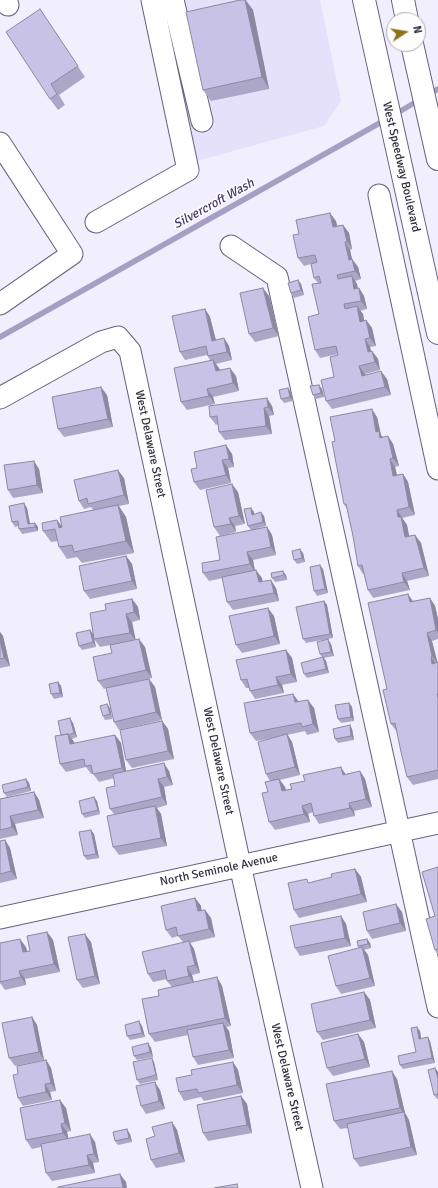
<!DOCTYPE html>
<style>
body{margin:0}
#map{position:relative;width:438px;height:1188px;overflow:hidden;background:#f1eefd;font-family:Signika,sans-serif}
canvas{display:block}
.north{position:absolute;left:386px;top:12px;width:40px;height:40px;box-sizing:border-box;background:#fefefe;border:1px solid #acabb0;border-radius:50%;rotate:78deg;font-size:11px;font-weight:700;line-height:16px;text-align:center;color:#312f3c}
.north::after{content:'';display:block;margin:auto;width:14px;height:18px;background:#8d7519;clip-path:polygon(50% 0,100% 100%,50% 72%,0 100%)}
</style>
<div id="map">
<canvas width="438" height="1188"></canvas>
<div class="north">N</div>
</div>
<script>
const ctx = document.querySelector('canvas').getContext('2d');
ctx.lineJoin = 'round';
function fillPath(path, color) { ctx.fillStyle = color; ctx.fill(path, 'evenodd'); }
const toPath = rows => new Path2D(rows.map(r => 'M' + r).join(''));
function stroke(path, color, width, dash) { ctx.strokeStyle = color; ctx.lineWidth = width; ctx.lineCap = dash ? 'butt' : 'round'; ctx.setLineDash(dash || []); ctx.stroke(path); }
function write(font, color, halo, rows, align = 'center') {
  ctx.font = font + ' Signika,sans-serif'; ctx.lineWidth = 3; ctx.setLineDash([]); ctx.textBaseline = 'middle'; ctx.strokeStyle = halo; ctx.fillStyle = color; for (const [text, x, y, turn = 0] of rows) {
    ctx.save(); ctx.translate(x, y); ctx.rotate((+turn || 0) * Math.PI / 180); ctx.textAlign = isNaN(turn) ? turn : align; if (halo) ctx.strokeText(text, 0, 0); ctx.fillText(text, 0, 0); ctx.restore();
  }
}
fillPath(toPath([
 [162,0,320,0,341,101,324,126,193,162]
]), '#e6e1fb');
stroke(toPath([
 [429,94,438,89],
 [394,115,419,100],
 [0,337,385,120]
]), '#a79fc3', 5.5);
const minor = toPath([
 [3,0,8,5],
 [173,0,202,121],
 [0,143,72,254,0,304],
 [379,195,438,469],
 [96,222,188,170,152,0],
 [231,246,277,277,438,1007],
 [0,398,101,342,118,337,130,351,240,865,312,1188],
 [0,918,438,823]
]);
const major = toPath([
 [364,0,438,333],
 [403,0,407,20],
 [412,44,438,159]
]);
stroke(minor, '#67607f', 23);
stroke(major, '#67607f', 24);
stroke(minor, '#fff', 21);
stroke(major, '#fff', 22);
fillPath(toPath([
 [240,0,246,0,253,10,269,89,211,101,203,90],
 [48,21,85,77,59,95,65,105,58,110,50,99],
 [336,221,337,227,343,225,349,233,352,249,350,250,352,259,358,267,361,279,355,281,357,284,358,288,359,288,364,296,367,309,360,311,363,314,364,321,366,320,372,328,376,346,370,347,371,351,372,351,378,359,380,370,365,374,365,375,387,379,391,395,332,409,326,401,334,377,338,354,320,358,315,350,319,314,318,283,314,278,311,264,304,266,298,258,299,234],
 [298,280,301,284,304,295,294,298,291,293],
 [269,296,279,336,255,342,249,334],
 [205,309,210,317,216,340,224,338,229,346,232,360,216,364,219,368,220,370,236,376,239,391,213,397,215,404,187,410,181,402,210,360,207,355,185,360,180,352],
 [319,385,322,389,324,397,316,399,313,395],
 [291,392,293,401,284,403,281,399],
 [107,395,113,427,64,437,58,429],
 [272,406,274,415,269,416,272,434,225,440,219,432,218,424,216,425,210,417],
 [377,417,381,435,383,437,388,436,393,444,399,466,395,467,397,475,403,474,408,482,415,515,402,518,407,525,409,536,415,535,421,543,429,576,407,581,410,590,373,598,368,590,364,574,363,574,358,566,353,536,347,509,344,504,335,441],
 [226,445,232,454,234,467,228,468,231,483,200,490,194,482,197,468],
 [39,469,43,493,13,498,8,490],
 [124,478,129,504,119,506,126,517,134,553,82,563,77,557,67,559,59,547,58,541,51,542,43,531,57,520,61,525,93,510,91,507,84,509,79,501],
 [238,492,245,524,235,526,236,532,220,536,214,527],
 [27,508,30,524,35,523,38,527,38,531,22,534,19,529,19,526,15,527,12,522],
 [251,508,254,512,254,514,264,516,266,526,255,529,267,527,272,535,276,555,253,560,255,570,262,578,262,582,276,588,279,601,233,610,227,602,223,578,209,581,203,573,220,560,251,530,248,526],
 [303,553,305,562,297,564,294,560],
 [126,556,132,564,137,589,90,599,84,591],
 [323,569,328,593,317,596,314,591],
 [286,575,287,580,275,582,272,578],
 [408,594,413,601,430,598,435,606,438,619,438,639,432,641,437,663,438,662,438,779,413,785,407,777,397,732,391,724,387,689],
 [132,599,138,607,140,620,132,622,135,640,145,647,152,678,112,687,149,679,155,687,162,720,119,730,114,722,106,688,104,689,98,681,112,653,110,645,100,647,94,639,96,647,82,650,79,646,90,630,93,634,106,610],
 [324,601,327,605,333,638,306,643,303,639],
 [274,616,280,644,242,653,236,645],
 [0,632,3,636,10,666,0,668],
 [331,644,334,656,324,658,326,661,329,673,307,678,304,674,322,657,320,654],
 [286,650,292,658,297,682,282,685,284,693,255,699,250,691,249,688,246,688,241,680],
 [58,682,61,686,63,697,54,699,51,694],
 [299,702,314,708,319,732,307,735,305,731,287,735,292,742,300,775,280,780,285,787,286,790,360,771,365,779,372,807,354,811,355,816,319,824,314,816,313,812,308,814,310,822,275,830,269,822,268,792,270,781,266,774,273,738,256,741,250,733],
 [349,703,352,707,354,721,341,723,338,719],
 [110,708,112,719,105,720,103,716],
 [162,721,168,729,174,759,132,768,126,760],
 [73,723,77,737,72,739,74,742,74,744,115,735,121,743,126,771,169,771,173,785,164,787,167,805,157,808,161,814,167,846,119,855,113,847,114,814,110,809,115,786,114,778,99,782,93,774,91,774,86,767,66,772,60,764,61,735],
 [350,725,352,729,354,740,338,743,335,739],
 [26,779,29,783,31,791,7,797,4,793],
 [34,792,39,800,44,818,15,824,18,835,0,839,0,799],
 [97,801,100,814,85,818,82,814],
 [94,834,99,858,87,860,84,856],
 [5,840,10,848,17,879,0,883,0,841],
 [438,867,438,955,435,950,435,916],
 [355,869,361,877,367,902,299,918,294,910,309,883,332,877],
 [195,898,201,906,201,910,205,910,211,918,215,937,190,943,194,949,200,973,192,975,194,982,217,977,222,986,231,1026,226,1027,229,1031,234,1058,198,1065,193,1057,188,1035,155,1042,149,1034,159,996,172,987,167,981,167,979,153,982,148,974,183,942,178,936,172,938,166,930],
 [402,912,406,931,372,939,367,931],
 [341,916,346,924,351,946,300,956,295,948],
 [47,932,53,940,60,972,25,979,26,985,5,990,0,983,0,943,26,947,27,951,30,951],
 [367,939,370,943,371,948,364,950,368,955,375,986,341,994,336,986,359,948,358,946],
 [91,942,100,984,83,988,77,980],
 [364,992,370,1000,376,1028,323,1040,317,1032],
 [32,1017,37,1025,44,1060,15,1066,9,1058],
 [142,1026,145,1037,130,1040,127,1036],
 [420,1031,421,1039,430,1041,435,1063,403,1069,400,1065,416,1052],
 [358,1034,364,1042,370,1067,333,1076,327,1068],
 [148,1043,151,1048,153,1057,137,1060,134,1056],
 [46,1060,51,1068,56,1091,50,1092,52,1100,23,1106,18,1098,18,1074],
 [154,1062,158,1080,140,1084,137,1080],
 [233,1062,238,1070,243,1093,204,1101,201,1097,184,1101,179,1092,192,1075],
 [435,1068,438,1072,438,1099,437,1099,434,1095],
 [397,1079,405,1113,409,1120,417,1155,360,1167,354,1159,348,1128,340,1129,334,1121],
 [160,1090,165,1109,146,1114,141,1106],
 [241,1096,247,1104,252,1133,208,1141,203,1133],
 [66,1108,71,1131,67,1132,68,1139,95,1142,99,1162,93,1163,95,1173,52,1181,46,1173,41,1147,32,1149,26,1140],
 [172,1122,177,1130,185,1162,156,1168,151,1160],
 [130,1134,132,1142,118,1145,115,1141]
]), '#ada7c7');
fillPath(toPath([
 [245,0,253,10,269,89,262,77],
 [330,213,336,221,339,235,333,227],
 [343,225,349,233,352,249,347,241],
 [345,242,350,250,354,268,349,260],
 [352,259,358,267,361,279,355,271],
 [352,276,357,284,359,297,354,289],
 [298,280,301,284,304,295,301,290],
 [263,288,269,296,279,336,273,328],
 [359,288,364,296,367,309,361,301],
 [357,306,363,314,366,330,360,322],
 [205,309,210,317,218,349,212,341],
 [366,320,372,328,376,346,370,338],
 [224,338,229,346,232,360,227,352],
 [365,339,370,347,373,360,368,352],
 [372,351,378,359,380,370,375,362],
 [213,360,219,368,222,379,216,371],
 [359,366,365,374,366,379,362,376],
 [230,368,236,376,239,391,233,383],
 [381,371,387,379,391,395,385,387],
 [319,385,322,389,324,397,321,393],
 [101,387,107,395,113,427,108,419],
 [288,388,291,392,293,401,290,397],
 [207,389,213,397,215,404,209,396],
 [267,398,272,406,274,415,268,407],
 [264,408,269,416,272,434,266,426],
 [372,409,377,417,381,435,384,439,386,446,376,432],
 [388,436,393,444,399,466,393,458],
 [226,445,232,454,234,467,229,459],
 [390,459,395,467,399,484,393,476],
 [222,460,228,468,231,483,226,475],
 [34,461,39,469,43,493,37,485],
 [118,470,124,478,129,504,124,495],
 [403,474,408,482,415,515,409,507],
 [232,484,238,492,245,524,239,516],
 [24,503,27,508,31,529,28,524],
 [118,505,126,517,134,553,126,541],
 [251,508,254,512,255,519,252,515],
 [397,510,407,525,411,545,405,537,398,517],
 [261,512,264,516,266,526,263,522],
 [229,518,235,526,236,532,231,524],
 [57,520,65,531,59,528],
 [35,523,38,527,38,531,35,527],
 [267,527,272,535,276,555,271,547],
 [415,535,421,543,429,576,424,568],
 [300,549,303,553,305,562,302,558],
 [247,552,253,560,255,572,250,564],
 [126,556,132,564,137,589,132,581],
 [320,565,323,569,328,593,325,589],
 [256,570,262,578,264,590,259,582],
 [283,571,286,575,287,580,284,575],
 [402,573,407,581,410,590,404,582],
 [271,580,276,588,279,601,274,593],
 [408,594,413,602,410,602],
 [430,598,435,606,438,619,438,633,436,630],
 [132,599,138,607,140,620,134,612],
 [324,601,327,605,333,638,330,634],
 [268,608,274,616,280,644,274,636],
 [126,614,132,622,136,641,130,633],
 [90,630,93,634,96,647,93,642],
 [0,632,3,636,10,666,4,658,0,640],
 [427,633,432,641,438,664,432,656],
 [139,639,145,647,152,678,146,670],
 [328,639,331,644,334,656,331,652],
 [286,650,292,658,297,682,291,674],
 [323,657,326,661,329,673,326,669],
 [431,657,437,665,432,664],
 [276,677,282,685,284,693,278,685],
 [149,679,155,687,162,720,156,712],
 [58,682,61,686,63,697,60,693],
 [293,694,299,702,295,702],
 [308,700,314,708,319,732,313,724],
 [349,703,352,707,354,721,351,717],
 [107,704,110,708,112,719,110,714],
 [70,718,73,723,77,737,74,733],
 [162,721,168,729,174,759,168,751],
 [350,725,352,729,354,740,351,736],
 [68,734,74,742,76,752,70,744],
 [287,734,292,742,300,775,295,767],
 [115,735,121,743,127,776,122,768],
 [164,763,169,771,173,785,167,777],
 [341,767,346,775,343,775],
 [360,771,365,779,372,807,366,799],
 [26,779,29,783,31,791,28,787],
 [158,779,164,787,167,805,162,797],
 [279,779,285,787,288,799,282,791],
 [34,792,39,800,44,818,38,810],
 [94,797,97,801,100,814,98,810],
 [349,803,354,811,355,816,350,808],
 [155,806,161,814,167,846,161,838],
 [302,806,308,814,310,822,304,814],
 [10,816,15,824,18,835,12,827],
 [91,830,94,834,99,858,96,854],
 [5,840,10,848,17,879,11,871],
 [355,869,361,877,367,902,361,894],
 [195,898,201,906,203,919,198,911],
 [396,904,402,912,406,931,400,923],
 [205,910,211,918,215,937,209,929],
 [341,916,346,924,351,946,345,938],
 [47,932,53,940,60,972,54,964],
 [85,934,91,942,100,984,95,976],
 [20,939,26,947,29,960,23,952],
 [367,939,370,943,371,948,368,944],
 [189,941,194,949,200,973,195,965],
 [362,947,368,955,375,986,370,978],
 [187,967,192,975,194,984,189,976],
 [19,971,25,979,26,985,21,977],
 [217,977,222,986,231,1026,225,1018],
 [364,992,370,1000,376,1028,370,1020],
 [32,1017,37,1025,44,1060,39,1052],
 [139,1021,142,1026,145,1037,142,1033],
 [223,1023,229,1031,234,1058,229,1050],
 [417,1027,420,1031,422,1043,419,1039],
 [358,1034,364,1042,370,1067,365,1059],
 [428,1037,430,1041,435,1063,432,1058],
 [148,1043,151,1048,153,1057,150,1052],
 [152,1058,154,1062,158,1080,156,1075],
 [46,1060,51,1068,56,1091,51,1083],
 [233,1062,238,1070,243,1093,237,1085],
 [435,1068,438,1072,438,1079],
 [392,1071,397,1079,405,1113,409,1120,417,1155,411,1147,404,1114,400,1108],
 [155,1082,160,1090,165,1109,159,1101],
 [45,1084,50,1092,52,1100,46,1092],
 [241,1096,247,1104,252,1133,247,1125],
 [60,1100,66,1108,71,1131,65,1123],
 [172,1122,177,1130,185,1162,179,1153],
 [61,1124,67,1132,69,1141,63,1133],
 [127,1129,130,1134,132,1142,129,1138],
 [90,1134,95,1142,99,1162,94,1154],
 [87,1155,93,1163,95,1173,89,1165],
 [120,1174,126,1182,127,1188,123,1188]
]), '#8d88a2');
const building = toPath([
 [240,0,245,0,262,77,203,90,186,12,240,0],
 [40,9,78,66,51,84,57,94,50,99,6,32,40,9],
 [330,213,333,227,343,225,347,241,345,242,349,260,352,259,355,271,337,275,338,279,352,276,354,289,359,288,361,301,344,304,345,309,357,306,360,322,366,320,370,338,365,339,368,352,372,351,375,362,359,366,362,376,381,371,385,387,326,401,321,380,334,377,330,357,338,355,336,346,315,350,308,317,319,314,312,284,321,283,319,276,314,278,311,264,317,262,315,255,298,258,293,235,299,234,296,220,330,213],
 [298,280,301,290,291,293,288,283,298,280],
 [263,288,273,328,249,334,240,293,263,288],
 [205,309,212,341,224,338,227,352,208,356,206,346,180,352,172,316,205,309],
 [213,360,216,371,230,368,233,383,207,389,209,396,181,402,174,368,213,360],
 [319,385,321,393,313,395,310,386,319,385],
 [101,387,108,419,58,429,52,397,101,387],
 [288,388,290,397,281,399,279,390,288,388],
 [267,398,268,407,264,408,266,426,219,432,217,416,210,417,209,406,267,398],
 [372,409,376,432,379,431,380,438,388,436,393,458,390,459,393,476,403,474,409,507,397,510,398,517,401,517,405,537,415,535,424,568,402,573,404,582,368,590,362,565,358,566,353,536,346,504,344,504,332,442,335,441,330,417,372,409],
 [226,445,229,459,222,460,226,475,194,482,191,469,197,468,194,452,226,445],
 [34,461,37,485,8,490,4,465,34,461],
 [118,470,124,495,88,504,87,498,79,501,74,480,118,470],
 [232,484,239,516,229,518,231,524,214,527,206,490,232,484],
 [24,503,28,524,35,523,35,527,19,529,18,521,12,522,9,506,24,503],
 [118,505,126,541,74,552,72,545,59,547,55,529,43,531,42,523,57,520,59,528,62,527,60,517,118,505],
 [251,508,252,515,261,512,263,522,248,526,244,509,251,508],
 [267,527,271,547,247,552,250,564,203,573,202,563,220,560,216,537,267,527],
 [300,549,302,558,294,560,292,551,300,549],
 [126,556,132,581,84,591,79,566,126,556],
 [320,565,325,589,314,591,310,567,320,565],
 [256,570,259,582,271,580,274,593,227,602,222,577,256,570],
 [283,571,284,575,272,578,271,573,283,571],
 [408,594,410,602,430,598,436,630,427,633,432,656,431,657,432,664,438,662,438,694,437,694,438,699,438,770,407,777,401,752,395,723,391,724,383,690,387,689,368,603,408,594],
 [132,599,134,612,126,614,130,633,94,639,90,613,106,610,105,604,132,599],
 [324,601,330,634,303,639,296,607,324,601],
 [268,608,274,636,236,645,229,616,268,608],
 [90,630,93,642,79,646,76,633,90,630],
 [139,639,146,670,98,681,93,657,112,653,110,645,139,639],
 [328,639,331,652,320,654,317,642,328,639],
 [0,640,4,658,0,659,0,640],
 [286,650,291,674,276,677,278,685,250,691,247,679,241,680,236,660,286,650],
 [323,657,326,669,304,674,301,663,323,657],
 [149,679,156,712,114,722,106,688,149,679],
 [58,682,60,693,51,694,49,684,58,682],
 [293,694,295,702,308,700,313,724,302,727,301,723,250,733,244,703,293,694],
 [349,703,351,717,338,719,335,705,349,703],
 [107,704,110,714,103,716,100,706,107,704],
 [70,718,74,733,68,735,68,734,61,735,58,721,70,718],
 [162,721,168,751,126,760,120,730,162,721],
 [350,725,351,736,335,739,333,729,350,725],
 [68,734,70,744,115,735,122,768,93,774,91,765,85,766,84,759,60,764,55,736,68,734],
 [287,734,295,767,266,774,258,742,287,734],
 [164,763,167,777,158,779,162,797,110,809,106,788,115,786,113,774,164,763],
 [341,767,343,775,360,771,366,799,349,803,350,808,314,816,311,803,302,806,304,814,269,822,262,793,268,792,265,782,279,779,282,791,292,789,290,784,305,781,303,775,341,767],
 [26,779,28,787,4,793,2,785,26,779],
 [34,792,38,810,10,816,12,827,0,830,0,799,34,792],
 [94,797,98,810,82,814,79,801,94,797],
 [155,806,161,838,113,847,107,816,155,806],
 [91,830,96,854,84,856,79,832,91,830],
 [5,840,11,871,0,874,0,841,5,840],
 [438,867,438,949,435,950,426,919,435,916,422,872,438,867],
 [355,869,361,894,294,910,288,883,307,879,308,883,332,877,331,874,355,869],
 [195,898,198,911,205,910,209,929,178,936,176,927,166,930,161,906,195,898],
 [396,904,400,923,367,931,363,912,396,904],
 [341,916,345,938,295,948,290,926,341,916],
 [47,932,54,964,19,971,21,977,0,982,0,943,20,939,23,952,30,951,27,936,47,932],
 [85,934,95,976,77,980,68,937,85,934],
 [367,939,368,944,358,946,357,941,367,939],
 [189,941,195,965,187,967,189,976,167,981,165,970,148,974,142,952,189,941],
 [362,947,370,978,336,986,328,956,362,947],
 [217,977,225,1018,149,1034,142,999,159,996,158,990,217,977],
 [364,992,370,1020,317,1032,311,1004,364,992],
 [32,1017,39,1052,9,1058,2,1023,32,1017],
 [139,1021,142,1033,127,1036,125,1025,139,1021],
 [223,1023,229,1050,193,1057,187,1030,223,1023],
 [417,1027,419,1039,428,1037,432,1058,400,1065,398,1056,416,1052,411,1028,417,1027],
 [358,1034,365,1059,327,1068,321,1043,358,1034],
 [148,1043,150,1052,134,1056,132,1047,148,1043],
 [152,1058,156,1075,137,1080,133,1062,152,1058],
 [46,1060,51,1083,45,1084,46,1092,18,1098,13,1075,18,1074,17,1066,46,1060],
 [233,1062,237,1085,198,1093,197,1089,179,1092,176,1078,192,1075,191,1070,233,1062],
 [435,1068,438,1079,438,1094,434,1095,428,1070,435,1068],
 [392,1071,400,1108,334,1121,326,1084,392,1071],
 [155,1082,159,1101,141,1106,136,1086,155,1082],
 [241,1096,247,1125,203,1133,197,1105,241,1096],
 [60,1100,65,1123,61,1124,63,1133,26,1140,20,1108,60,1100],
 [404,1112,411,1147,354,1159,347,1124,404,1112],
 [172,1122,179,1153,151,1160,146,1139,155,1136,152,1127,172,1122],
 [127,1129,129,1138,115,1141,113,1132,127,1129],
 [90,1134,94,1154,87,1155,89,1165,46,1173,41,1144,90,1134],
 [120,1174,123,1188,58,1188,58,1187,120,1174],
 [237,1184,238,1188,214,1188,237,1184]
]);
fillPath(building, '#c9c2e7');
stroke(building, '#8d88a2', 1);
write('12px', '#312f3c', '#fefefe', [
 ["West Speedway Boulevard",401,167,77],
 ["West Delaware Street",150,444,78],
 ["West Delaware Street",218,761,78],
 ["North Seminole Avenue",219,870,-12],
 ["West Delaware Street",287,1077,77]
]);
write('italic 13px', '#473a6b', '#fefefe', [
 ["Silvercroft Wash",214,204,-29]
]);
</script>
